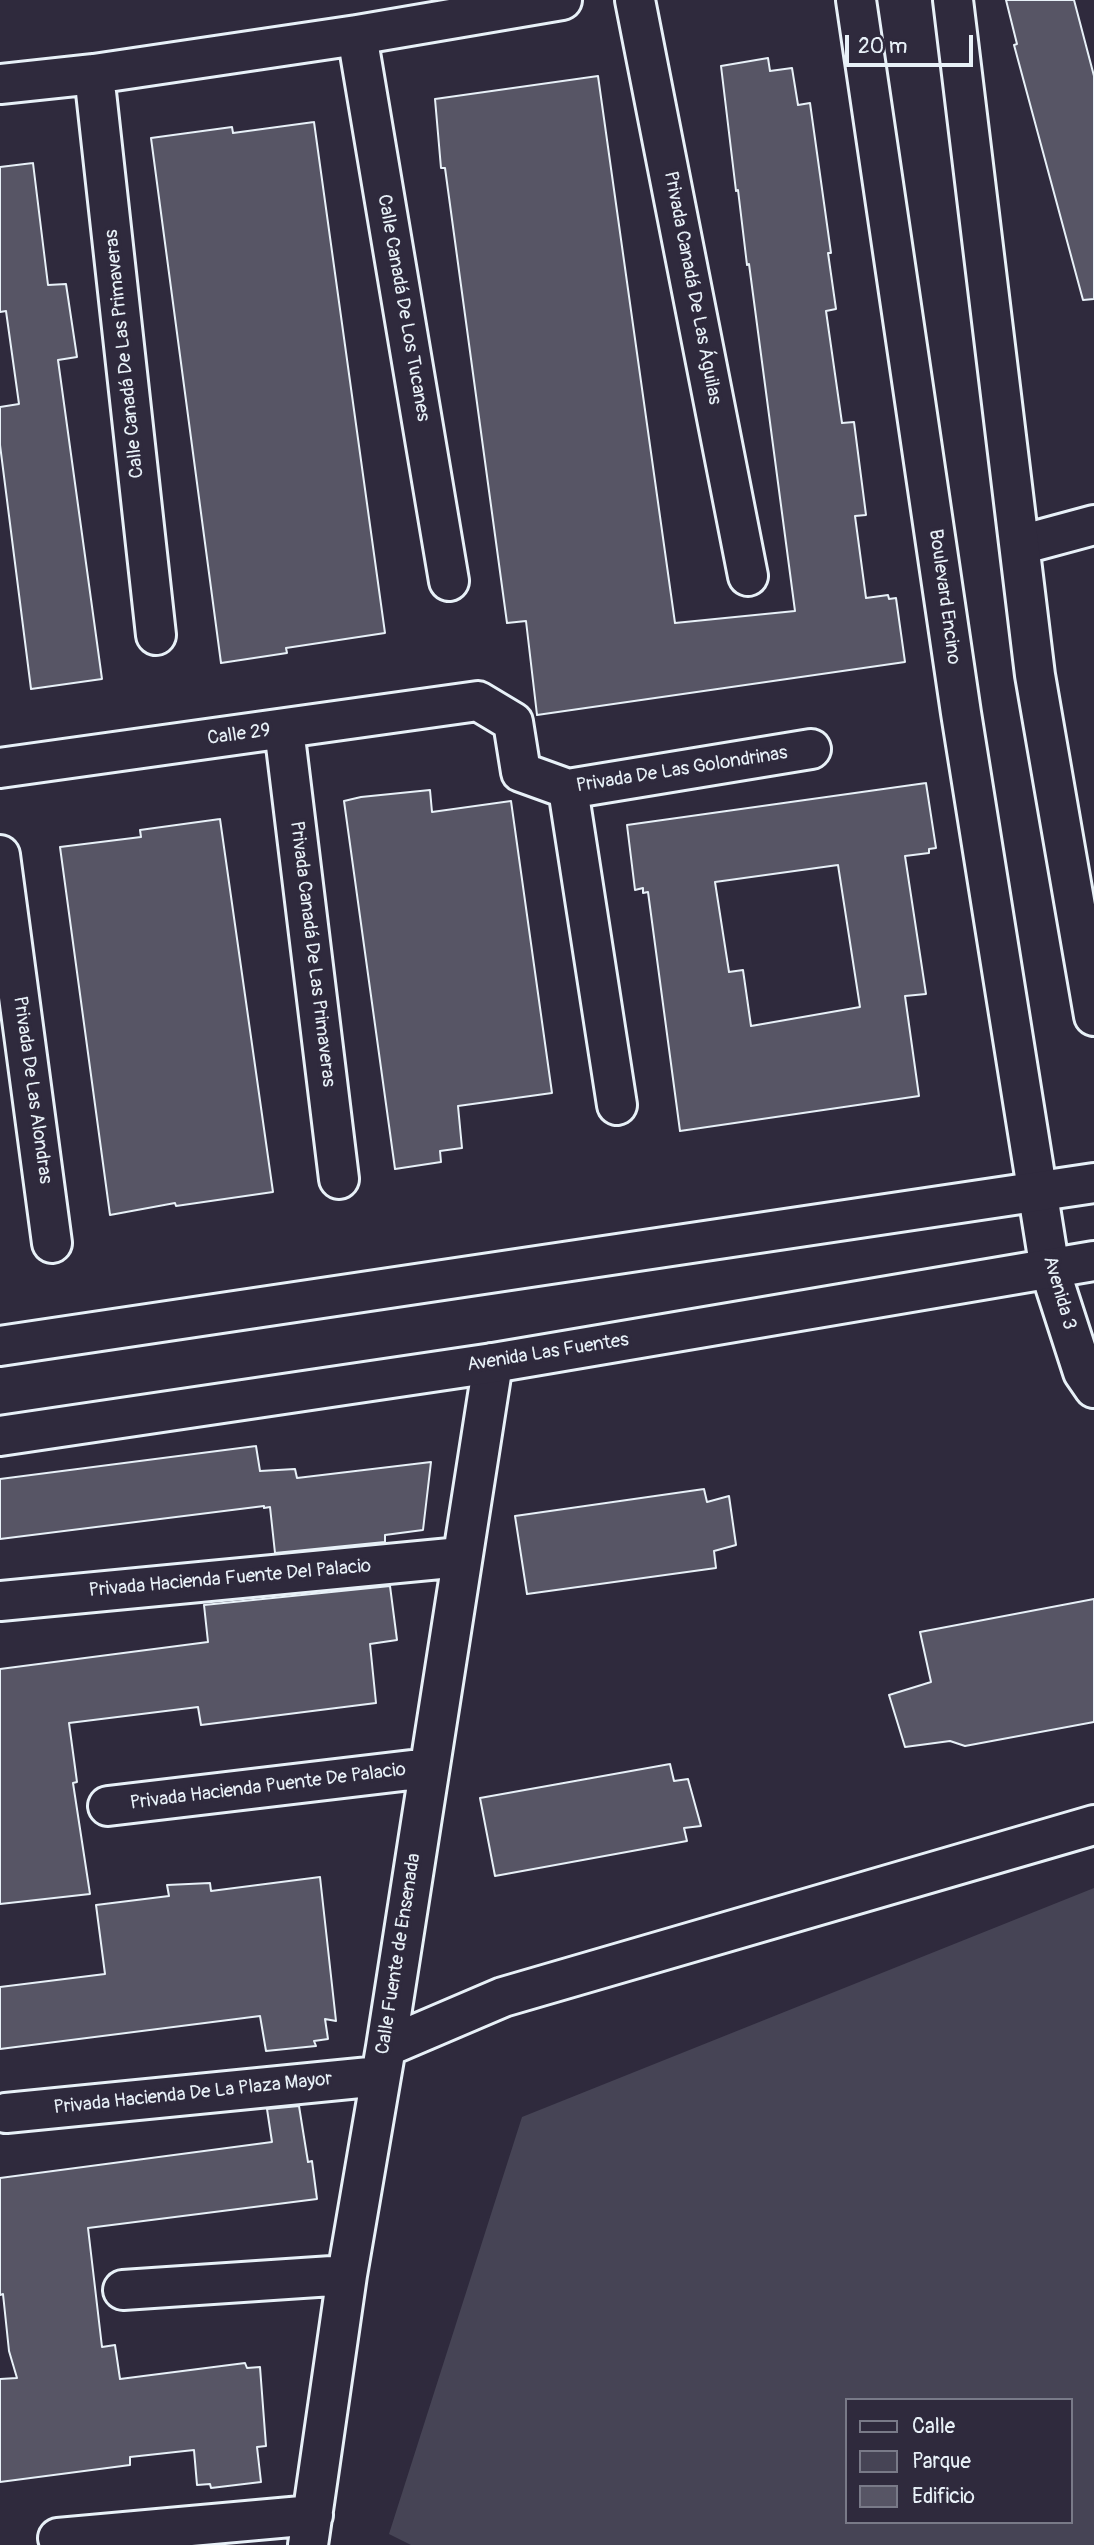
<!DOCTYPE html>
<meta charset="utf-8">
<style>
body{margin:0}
#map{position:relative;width:1094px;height:2545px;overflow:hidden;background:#2f2a3d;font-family:Pangolin,sans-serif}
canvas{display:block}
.legend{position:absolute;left:845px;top:2398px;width:228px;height:126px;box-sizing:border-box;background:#2f2a3d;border:2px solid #797a88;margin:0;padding:9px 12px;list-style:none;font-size:21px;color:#e8f1f8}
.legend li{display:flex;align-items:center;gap:14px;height:35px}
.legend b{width:35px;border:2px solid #797a88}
.scale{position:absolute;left:845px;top:35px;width:128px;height:32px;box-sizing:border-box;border:4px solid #e8f1f8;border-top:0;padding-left:9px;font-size:21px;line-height:24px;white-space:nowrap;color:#e8f1f8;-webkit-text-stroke:5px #2f2a3d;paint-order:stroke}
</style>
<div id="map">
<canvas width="1094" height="2545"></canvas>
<ul class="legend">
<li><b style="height:9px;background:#2f2a3d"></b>Calle</li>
<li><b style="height:19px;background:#464455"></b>Parque</li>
<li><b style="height:19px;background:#575565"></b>Edificio</li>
</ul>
<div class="scale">20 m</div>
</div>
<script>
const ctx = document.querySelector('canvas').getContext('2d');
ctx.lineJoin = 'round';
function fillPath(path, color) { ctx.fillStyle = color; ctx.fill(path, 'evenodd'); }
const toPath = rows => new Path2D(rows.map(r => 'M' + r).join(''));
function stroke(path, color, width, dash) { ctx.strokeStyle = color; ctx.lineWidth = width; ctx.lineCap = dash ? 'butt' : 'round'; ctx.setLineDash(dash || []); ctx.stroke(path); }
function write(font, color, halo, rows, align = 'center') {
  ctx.font = font + ' Pangolin,sans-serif'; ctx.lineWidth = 7; ctx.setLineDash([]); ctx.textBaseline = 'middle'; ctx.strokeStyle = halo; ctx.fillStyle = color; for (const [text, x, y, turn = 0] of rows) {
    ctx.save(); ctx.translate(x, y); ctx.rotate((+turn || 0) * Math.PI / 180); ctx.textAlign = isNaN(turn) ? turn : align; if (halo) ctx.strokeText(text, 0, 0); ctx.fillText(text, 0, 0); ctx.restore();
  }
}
fillPath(toPath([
 [1094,1888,1094,2545,411,2545,389,2534,522,2117],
 [847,2400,1071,2400,1071,2522,847,2522]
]), '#464455');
const building = toPath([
 [1006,0,1074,0,1094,76,1094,299,1083,300,1014,45,1017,44,1006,0],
 [768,58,770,71,792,68,798,105,810,103,831,253,828,253,836,309,826,311,842,423,854,422,866,515,855,516,866,598,888,595,889,599,896,598,905,662,537,715,526,621,507,623,445,168,441,168,435,99,598,76,675,623,795,611,749,264,747,265,738,190,736,191,721,66,768,58],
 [314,122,385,633,286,648,287,653,221,663,151,138,232,127,233,133,314,122],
 [33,163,48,285,66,284,77,357,58,360,102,679,31,689,0,445,0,407,19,404,6,311,0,312,0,167,33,163],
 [926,783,936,848,929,849,929,853,905,856,926,994,905,996,919,1096,680,1131,648,892,643,893,643,888,635,890,627,825,926,783],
 [838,865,860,1007,751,1026,743,970,729,972,715,882,838,865],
 [430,790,432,812,511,801,552,1093,458,1106,462,1148,440,1151,441,1162,395,1169,344,801,361,797,430,790],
 [220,819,273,1192,176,1206,175,1203,110,1215,60,847,141,837,140,830,220,819],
 [256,1446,260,1471,295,1469,297,1478,431,1462,423,1530,385,1535,385,1542,275,1553,270,1507,264,1508,264,1506,0,1539,0,1479,256,1446],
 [704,1489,707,1502,729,1496,736,1545,714,1551,716,1568,527,1594,515,1516,704,1489],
 [390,1586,397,1640,370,1644,376,1703,201,1725,198,1707,69,1723,77,1782,73,1783,90,1894,0,1904,0,1669,208,1642,204,1605,390,1586],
 [1094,1599,1094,1722,965,1746,950,1741,905,1747,889,1695,931,1682,920,1632,1094,1599],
 [670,1764,674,1781,688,1779,701,1826,684,1828,687,1841,495,1876,480,1798,670,1764],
 [320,1877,336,2021,325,2019,328,2039,314,2041,316,2046,266,2051,260,2016,0,2049,0,1987,105,1974,96,1905,169,1896,167,1885,210,1883,211,1891,320,1877],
 [299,2106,308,2162,312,2161,317,2199,88,2228,102,2347,115,2345,120,2379,245,2363,247,2368,260,2367,266,2446,257,2447,261,2482,211,2488,210,2484,197,2485,194,2450,130,2457,130,2465,0,2482,0,2379,17,2378,9,2351,3,2294,0,2295,0,2178,272,2142,267,2109,299,2106]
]);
fillPath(building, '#575565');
stroke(building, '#e8f1f8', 2);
const street = toPath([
 [635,0,748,576],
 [357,35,449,581],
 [94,74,156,635],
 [0,84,94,74,357,35,562,0],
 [1020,545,1094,525],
 [284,729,339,1179],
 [0,768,478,701,513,722,521,772,568,789,811,749],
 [568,789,617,1105],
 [0,855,52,1243],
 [0,1601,461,1557],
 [108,1806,428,1768],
 [386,2047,503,1997,1094,1825],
 [6,2113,380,2076],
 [123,2290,347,2275],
 [58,2538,313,2515],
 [308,2545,347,2275,386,2047,493,1363]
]);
const secondary = toPath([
 [856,0,961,713,1050,1270,1083,1372,1094,1388],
 [953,0,1035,675,1094,1016]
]);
const primary = toPath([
 [0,1346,1094,1183],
 [0,1436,493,1363,1094,1261]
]);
stroke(street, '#e8f1f8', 44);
stroke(secondary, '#e8f1f8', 44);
stroke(primary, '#e8f1f8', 44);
stroke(street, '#2f2a3d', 38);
stroke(secondary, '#2f2a3d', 38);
stroke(primary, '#2f2a3d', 38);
write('19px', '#e8f1f8', '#2f2a3d', [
 ["Privada Canadá De Las Águilas",692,288,79],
 ["Calle Canadá De Los Tucanes",403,308,80],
 ["Calle Canadá De Las Primaveras",125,354,-96],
 ["Boulevard Encino",944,597,82],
 ["Calle 29",239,735,-8],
 ["Privada De Las Golondrinas",682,770,-9],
 ["Privada Canadá De Las Primaveras",312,954,83],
 ["Privada De Las Alondras",32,1090,82],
 ["Avenida 3",1059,1293,74],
 ["Avenida Las Fuentes",548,1353,-9],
 ["Privada Hacienda Fuente Del Palacio",230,1579,-5],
 ["Privada Hacienda Puente De Palacio",268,1787,-7],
 ["Calle Fuente de Ensenada",399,1954,-81],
 ["Privada Hacienda De La Plaza Mayor",193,2094,-6]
]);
</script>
